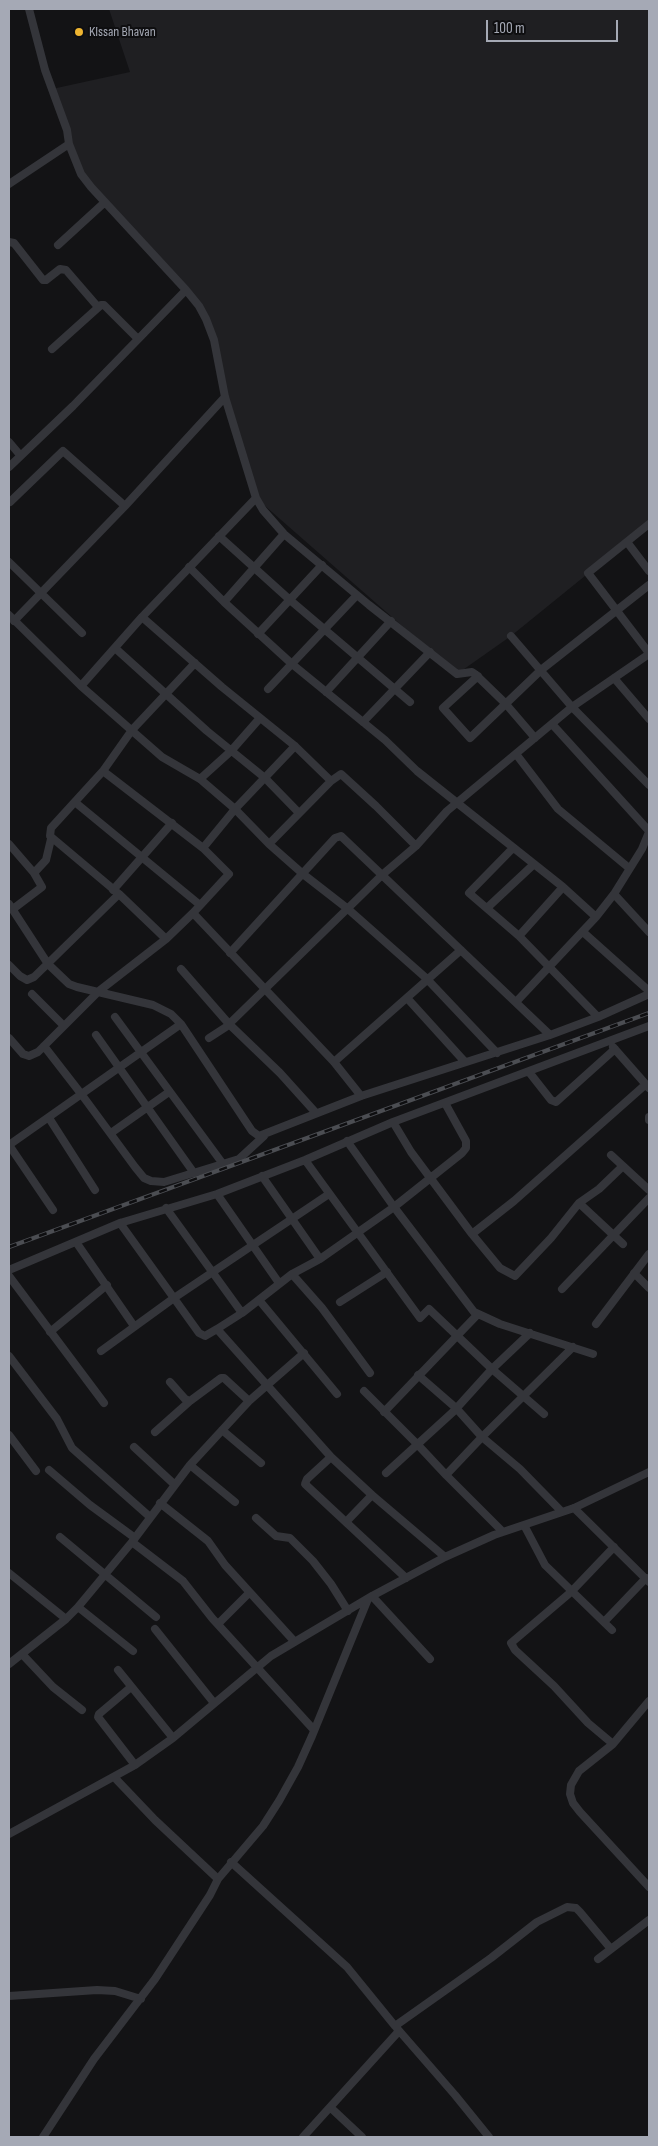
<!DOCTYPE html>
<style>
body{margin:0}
#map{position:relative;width:658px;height:2146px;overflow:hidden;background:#131315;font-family:"Sofia Sans Condensed",sans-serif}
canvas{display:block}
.frame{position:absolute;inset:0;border:10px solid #a5a9b5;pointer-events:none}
.scale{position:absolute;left:486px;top:20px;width:132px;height:22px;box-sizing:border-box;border:2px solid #a5a9b5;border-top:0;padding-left:6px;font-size:15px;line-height:18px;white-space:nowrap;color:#a5a9b5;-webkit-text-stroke:4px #0e0e10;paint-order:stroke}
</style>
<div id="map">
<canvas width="658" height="2146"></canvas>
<div class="frame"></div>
<div class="scale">100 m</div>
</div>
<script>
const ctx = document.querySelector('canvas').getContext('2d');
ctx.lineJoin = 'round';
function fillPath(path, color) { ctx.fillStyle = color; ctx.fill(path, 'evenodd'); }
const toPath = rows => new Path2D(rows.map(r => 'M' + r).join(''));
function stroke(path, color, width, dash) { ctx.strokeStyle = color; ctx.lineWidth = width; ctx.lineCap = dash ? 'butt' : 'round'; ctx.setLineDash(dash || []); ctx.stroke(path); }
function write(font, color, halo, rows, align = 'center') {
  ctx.font = font + ' "Sofia Sans Condensed",sans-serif'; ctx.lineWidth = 4; ctx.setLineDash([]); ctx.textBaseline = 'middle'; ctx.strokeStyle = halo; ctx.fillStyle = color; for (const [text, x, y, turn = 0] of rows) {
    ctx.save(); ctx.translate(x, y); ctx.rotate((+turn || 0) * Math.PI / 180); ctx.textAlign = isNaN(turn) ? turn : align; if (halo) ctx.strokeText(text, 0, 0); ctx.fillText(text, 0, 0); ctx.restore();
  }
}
fillPath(toPath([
 [109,9,649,9,649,524,511,636,457,674,256,498,206,319,81,174,52,89,130,72]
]), '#1f1f22');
stroke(toPath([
 [29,9,45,70,67,130,69,144,81,174,91,187,186,290,199,306,206,319,214,340,225,397,256,498,263,510,284,534,369,605,457,674,472,672,475,674,505,703,535,738],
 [9,184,69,144],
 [9,242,14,243,43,280,46,280,60,269,66,270,98,307],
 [58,245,105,202],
 [52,349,101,305,104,305,137,338],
 [9,442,20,455],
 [9,467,73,406,186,290],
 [10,502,63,451,125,506],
 [649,524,588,573,649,653],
 [284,534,224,602,292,664,385,740,417,771,563,887,596,917],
 [219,536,290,600,410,702],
 [627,542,649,571],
 [9,562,82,633],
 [189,567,224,602],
 [9,615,81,686,162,757,200,779,235,809,269,844,303,874,348,909,426,978,497,1053],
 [142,617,222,687,295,746,331,781,341,774,376,806,416,846],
 [14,621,125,506,225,397],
 [258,634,322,565],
 [511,636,572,707,649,785],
 [115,648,207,731,265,778,299,813],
 [478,676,443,708,470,738,541,670,649,585],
 [614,678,649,719],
 [81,686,142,617,256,498],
 [268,689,357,595],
 [326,692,391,621],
 [363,722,430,652],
 [552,724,649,831],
 [516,754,558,809,629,868],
 [103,771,132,730,195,663],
 [200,779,231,751,260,718],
 [76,803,200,905],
 [9,844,34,873,42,887,13,909],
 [269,844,331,781],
 [203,848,235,809,295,746],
 [513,848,469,893,519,936,598,1017],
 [34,873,46,860,51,839],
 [113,890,172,823],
 [614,894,649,932],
 [9,904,48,964,69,984,77,987,153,1005,171,1014,181,1024,252,1131,259,1136,361,1096,550,1035,598,1017,649,994],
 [487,908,533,865],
 [583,932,649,991],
 [519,936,563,887],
 [166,939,119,894,50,836,51,828,103,771,203,848,229,874,193,913,334,1062,361,1096],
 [230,953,335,838,341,836,550,1035],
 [9,965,20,976,27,980,34,977,119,894],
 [181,969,229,1024,280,1073,316,1113],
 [32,994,64,1026],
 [407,998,465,1062],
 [516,1002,596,917,614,894,642,849,649,832],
 [115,1017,223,1164],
 [96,1035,194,1173],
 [9,1038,23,1054,29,1056,38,1052,99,991,166,939,193,913],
 [209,1038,226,1027,382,875,416,846,447,811,572,707,649,654],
 [44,1046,82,1095,135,1167,144,1178,151,1181,164,1182,239,1159,264,1136],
 [613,1047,649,1088],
 [334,1062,461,950],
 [529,1072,551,1100,556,1102,615,1049],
 [445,1103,466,1141,466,1148,462,1153,394,1207,320,1259,292,1274,242,1313,217,1329,331,1457,372,1495,445,1557],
 [649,1117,649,1120],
 [49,1118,95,1190],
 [393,1122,411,1152,472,1234,500,1268,515,1276,551,1238,579,1203,599,1189,623,1166],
 [111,1133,169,1092],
 [347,1141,394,1207,474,1312,500,1324,593,1354],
 [9,1145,181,1024],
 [9,1145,53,1210],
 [611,1155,649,1190],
 [305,1160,420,1318,429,1309,492,1369,454,1411,386,1473],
 [262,1176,320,1259],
 [217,1194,279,1283],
 [579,1203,623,1244],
 [166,1208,242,1313],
 [120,1223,199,1333,205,1336,217,1329],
 [472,1234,514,1201,645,1085],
 [76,1242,134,1326],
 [9,1270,120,1223,217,1194,305,1160,393,1122,649,1026],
 [634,1273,649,1288],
 [292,1274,322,1308,370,1373],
 [9,1276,104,1403],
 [562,1289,649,1198],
 [259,1300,337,1394],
 [340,1302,387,1272],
 [596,1324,649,1254],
 [50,1332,107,1285],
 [530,1333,492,1369,544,1414],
 [101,1351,174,1298,329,1194],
 [9,1356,57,1419,72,1448,150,1517],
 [418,1375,456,1408,482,1437,520,1469,562,1512],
 [170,1382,185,1399,190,1401,221,1378,224,1378,249,1401],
 [364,1391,418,1445,446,1475],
 [384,1412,478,1314],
 [222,1430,261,1463],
 [155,1432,190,1401],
 [9,1435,36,1471],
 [134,1447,175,1485],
 [331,1457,307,1479,305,1484,406,1578],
 [190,1465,235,1502],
 [49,1470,90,1505,135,1538],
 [160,1503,208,1541,225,1565,294,1641],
 [574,1508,649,1582],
 [256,1518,276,1536,290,1538,313,1561,331,1584,348,1611],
 [346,1522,372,1495],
 [524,1525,545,1565,612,1630],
 [502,1531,446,1475,482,1437,573,1347],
 [60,1537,156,1617],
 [132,1542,183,1581,212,1618,314,1730],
 [9,1573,66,1619],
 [372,1596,430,1659],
 [78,1607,133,1651],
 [604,1622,646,1578],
 [218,1624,249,1593],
 [155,1629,214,1703],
 [22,1654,53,1687,82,1710],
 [9,1664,66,1619,78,1607,132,1542,190,1465,249,1401,304,1353],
 [118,1670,173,1738],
 [131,1687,99,1714,98,1717,135,1765],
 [649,1701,613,1744,579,1771,571,1785,570,1794,573,1803,580,1812,649,1887],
 [613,1744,588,1723,554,1686,515,1650,511,1643,571,1592,614,1547],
 [115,1778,155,1820,218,1879],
 [9,1834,135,1765,173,1738,271,1656,372,1596,445,1557,494,1535,574,1508,649,1472],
 [231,1862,347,1967,395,2026,455,2095,489,2137],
 [598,1959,649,1920],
 [9,1996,97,1990,115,1991,141,1999],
 [395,2026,491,1958,537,1922,567,1907,576,1908,580,1912,611,1949],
 [331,2108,362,2137],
 [43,2137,94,2059,155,1979,210,1895,218,1879,263,1826,279,1801,298,1767,312,1736,368,1599],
 [303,2137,399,2031]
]), '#34353a', 8);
const rail = toPath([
 [9,1247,649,1013]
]);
stroke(rail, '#4b4d52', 4.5);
stroke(rail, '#0e0e10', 2.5, [8]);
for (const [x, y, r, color] of [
 [79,32,5,"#eeb531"]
]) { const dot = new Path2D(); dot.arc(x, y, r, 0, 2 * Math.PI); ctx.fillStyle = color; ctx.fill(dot); stroke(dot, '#0e0e10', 2); }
write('14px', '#a5a9b5', '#0e0e10', [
 ["KIssan Bhavan",89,32]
], 'left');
</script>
